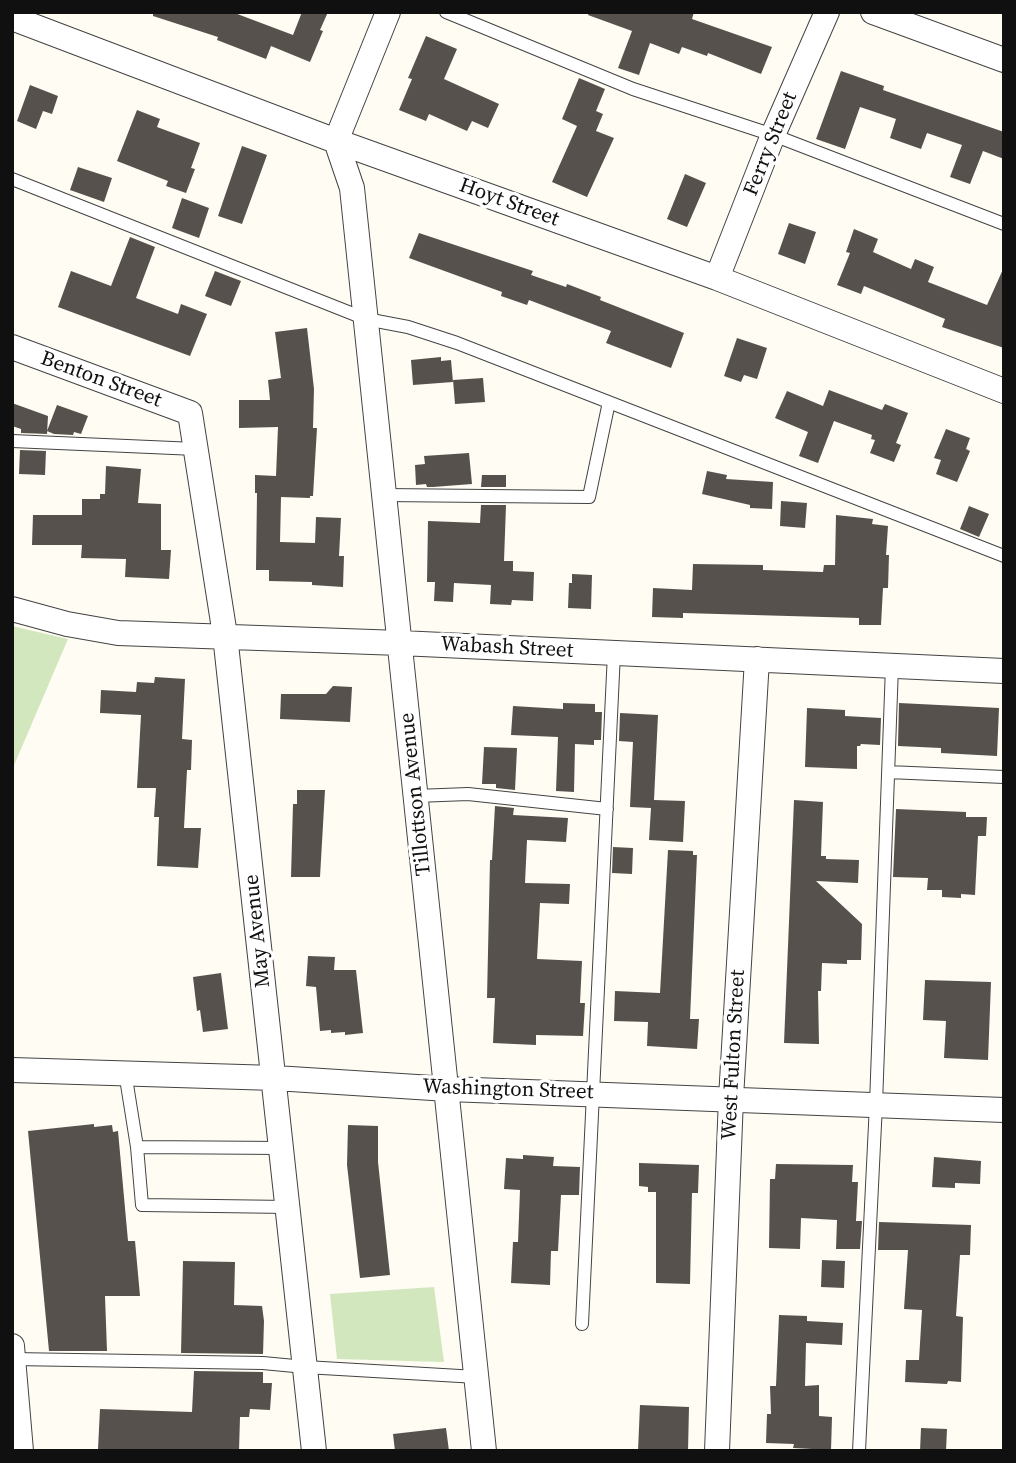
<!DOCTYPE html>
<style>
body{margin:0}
#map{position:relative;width:1016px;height:1463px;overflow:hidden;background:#fefcf3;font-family:"Source Serif 4",serif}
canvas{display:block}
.frame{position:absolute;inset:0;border:14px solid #101010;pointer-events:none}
</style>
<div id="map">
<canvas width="1016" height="1463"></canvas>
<div class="frame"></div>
</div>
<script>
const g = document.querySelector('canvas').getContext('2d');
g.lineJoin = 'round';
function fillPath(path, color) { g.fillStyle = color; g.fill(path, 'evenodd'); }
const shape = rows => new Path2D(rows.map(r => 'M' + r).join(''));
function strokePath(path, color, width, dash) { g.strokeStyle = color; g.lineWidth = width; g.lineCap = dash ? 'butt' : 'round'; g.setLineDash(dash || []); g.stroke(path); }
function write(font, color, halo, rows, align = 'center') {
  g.font = font + ' "Source Serif 4",serif'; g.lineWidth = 7; g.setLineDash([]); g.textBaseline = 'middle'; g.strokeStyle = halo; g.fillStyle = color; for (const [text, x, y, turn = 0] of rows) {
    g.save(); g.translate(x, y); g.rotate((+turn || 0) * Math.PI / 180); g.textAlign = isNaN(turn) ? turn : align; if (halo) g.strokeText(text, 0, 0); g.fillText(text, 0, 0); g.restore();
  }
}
fillPath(shape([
 [12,626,68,639,12,770],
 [434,1287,444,1362,337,1359,330,1294]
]), '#d3e7be');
fillPath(shape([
 [153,12,232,12,293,35,302,12,328,12,320,30,323,31,310,62,271,46,266,59,217,40,218,37,153,16],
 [589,12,694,12,692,19,772,47,761,74,708,53,707,56,682,47,679,54,650,43,639,75,618,68,632,31,588,15],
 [426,36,457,49,444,79,499,104,488,128,472,121,467,131,429,114,426,121,399,110,412,79,408,78],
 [841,71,884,86,883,90,1004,132,1004,159,983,151,970,184,950,177,962,145,927,133,921,149,890,138,896,119,860,107,845,149,816,139],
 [579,78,605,89,596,111,603,114,596,131,614,138,587,197,552,182,577,126,562,119],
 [30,85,58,96,52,114,43,111,36,129,17,121],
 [137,110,160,119,157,127,200,143,191,168,195,169,186,193,166,186,168,181,117,161],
 [242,146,267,155,242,224,218,216],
 [78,167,112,178,104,202,70,190],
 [685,174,706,183,687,227,667,219],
 [182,198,209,208,199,238,172,228],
 [789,223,816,232,805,264,778,254],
 [854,229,878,239,873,252,911,269,915,259,934,267,928,282,987,305,1004,267,1004,348,942,327,945,319,864,286,861,294,837,285,850,253,846,252],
 [419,233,533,271,531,275,566,287,567,284,601,297,600,300,684,333,671,368,606,343,611,331,529,300,527,305,501,296,502,292,409,258],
 [130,237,155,247,136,298,178,314,181,304,207,314,190,356,58,307,71,271,111,286],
 [215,271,241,281,231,306,205,296],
 [307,328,314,389,313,428,317,428,313,496,310,496,310,498,281,497,280,542,315,543,316,517,341,518,339,556,344,556,343,587,312,585,312,582,269,581,269,570,256,570,257,493,255,493,255,475,276,476,278,427,239,428,239,400,270,400,268,380,281,378,275,332],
 [737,338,767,348,757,379,744,375,741,382,724,376],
 [441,357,441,361,451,360,453,382,413,385,411,360],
 [483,378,485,402,455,404,453,380],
 [829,390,882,410,885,404,908,413,896,443,901,445,894,462,870,453,875,440,871,439,872,435,834,421,818,463,799,456,808,432,775,418,787,391,823,406],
 [12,403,48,416,47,434,21,433,21,429,12,426],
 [57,405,88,416,81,434,74,432,73,435,54,434,47,431],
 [946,429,970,438,966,449,970,451,957,482,936,474,941,460,934,458],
 [20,450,46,451,45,475,19,474],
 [469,453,472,484,433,487,427,487,426,484,416,485,415,465,425,464,424,456],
 [106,466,141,469,138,503,161,504,161,550,171,550,169,579,125,577,126,559,81,558,82,545,32,545,33,515,82,515,82,499,100,499,100,494,105,494],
 [707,471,727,475,726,479,773,482,772,509,750,508,750,505,702,494],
 [482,475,506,475,506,487,481,487],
 [781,501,807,503,805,528,780,526],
 [481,505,506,505,504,561,513,561,513,571,534,572,533,601,512,600,511,605,490,604,491,585,454,583,453,602,434,601,435,582,427,582,428,521,480,523],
 [969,506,989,514,979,537,960,529],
 [836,515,873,519,872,524,888,526,886,555,889,555,888,588,883,588,881,625,859,625,859,618,683,613,683,618,652,617,653,588,692,590,693,564,763,565,763,570,823,572,824,565,835,565],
 [572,574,592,575,591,609,568,608,569,583,572,583],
 [155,677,185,679,182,739,192,740,191,770,187,770,184,828,201,828,198,868,157,866,159,817,154,817,156,788,137,788,141,715,100,713,101,690,136,692,137,682,154,683],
 [333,686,352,687,350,722,280,719,281,694,326,694],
 [563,703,595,704,595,712,602,712,601,740,594,740,594,745,575,744,574,792,556,791,558,737,511,735,513,706,563,709],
 [899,703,999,708,997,756,941,753,941,748,898,746],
 [807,708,845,710,845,716,881,718,880,745,861,744,860,746,857,746,857,769,805,767],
 [620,713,658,715,654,800,685,801,683,842,649,840,651,808,630,807,633,742,619,741],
 [484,747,517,748,515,790,496,788,496,784,482,784],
 [297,790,325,790,320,877,291,877,293,804,297,804],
 [794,800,823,802,821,856,826,856,826,859,859,860,858,883,816,881,862,924,861,960,847,960,847,964,822,963,821,991,818,991,819,1044,784,1043],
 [495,806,514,808,513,815,568,818,566,842,527,840,525,883,570,884,569,904,540,903,537,959,582,961,580,1003,585,1003,583,1036,536,1035,536,1045,493,1043,495,998,487,998,490,860,492,860],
 [896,809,966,812,966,817,987,817,986,836,978,836,975,895,961,894,961,898,942,897,942,890,927,890,928,878,893,877],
 [613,847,633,848,632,874,612,873],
 [668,850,693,851,693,855,697,855,690,1019,699,1019,697,1049,647,1046,648,1022,614,1021,615,991,660,993],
 [308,956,335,957,334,970,356,970,363,1033,345,1035,345,1032,331,1033,331,1030,320,1031,316,987,306,986],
 [221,973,228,1029,203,1032,200,1010,197,1011,193,977],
 [925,980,991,982,988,1060,944,1058,946,1021,923,1020],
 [94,1124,94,1127,112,1125,113,1132,118,1131,128,1241,135,1241,140,1296,105,1296,107,1351,49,1351,28,1131],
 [348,1125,378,1126,378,1162,390,1275,360,1278,347,1165],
 [523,1155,554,1157,553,1166,580,1167,579,1195,561,1195,558,1251,551,1251,550,1285,511,1283,513,1242,518,1242,520,1190,504,1189,506,1158,523,1159],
 [934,1157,981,1161,980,1184,955,1183,955,1188,932,1187],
 [639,1163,699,1165,698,1193,692,1193,690,1284,656,1283,656,1192,648,1192,648,1187,639,1186],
 [776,1164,853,1165,852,1182,858,1182,856,1221,862,1221,860,1249,836,1249,837,1220,801,1218,800,1249,769,1248,770,1179,775,1179],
 [879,1222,971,1225,970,1255,960,1255,956,1316,963,1317,961,1382,948,1381,947,1384,905,1382,906,1360,919,1360,922,1310,904,1309,908,1250,878,1250],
 [822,1260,845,1261,844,1288,821,1287],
 [183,1261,235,1262,234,1305,262,1306,264,1321,263,1354,181,1353],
 [779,1315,807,1316,807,1321,843,1323,842,1345,806,1343,805,1386,819,1385,819,1416,832,1417,831,1450,793,1448,794,1444,766,1443,767,1414,771,1414,770,1386,776,1386],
 [194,1371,263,1372,263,1383,272,1383,270,1410,250,1409,249,1417,240,1417,239,1451,98,1449,100,1409,192,1412],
 [640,1405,689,1407,688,1451,638,1451],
 [446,1428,449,1451,395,1451,393,1434],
 [921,1428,947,1429,946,1451,920,1451]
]), '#57514d');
const service = shape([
 [446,12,633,89,773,135,1004,224],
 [12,179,366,319,408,327,457,343,1004,556],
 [12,441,196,449],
 [384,495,589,497,609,402],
 [888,772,1004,777],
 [416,796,468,794,607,809],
 [125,1072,137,1147,142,1205,288,1207],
 [137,1147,282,1148],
 [582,1324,614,653],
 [12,1359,263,1363,305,1367,477,1377],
 [859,1451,876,1104,892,666]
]);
const minor = shape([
 [388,12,336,141,352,188,484,1451],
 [873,12,1004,60],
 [12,18,336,141,717,278,1004,391],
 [717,278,773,135,827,12],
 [12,347,190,413,225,635,314,1451],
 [12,609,67,624,118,633,400,643,1004,671],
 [12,1070,275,1078,448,1089,1004,1110],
 [12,1346,21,1451],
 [717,1451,731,1098,757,659]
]);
strokePath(service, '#434343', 14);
strokePath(minor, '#434343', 26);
strokePath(service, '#fff', 12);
strokePath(minor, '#fff', 24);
write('21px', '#101010', '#fff', [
 ["Ferry Street",771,144,-68],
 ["Hoyt Street",509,203,20],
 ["Benton Street",101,380,20],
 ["Wabash Street",507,648,3],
 ["Tillottson Avenue",416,794,-96],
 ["May Avenue",258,931,-96],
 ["West Fulton Street",734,1055,-87],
 ["Washington Street",508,1090,2]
]);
</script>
